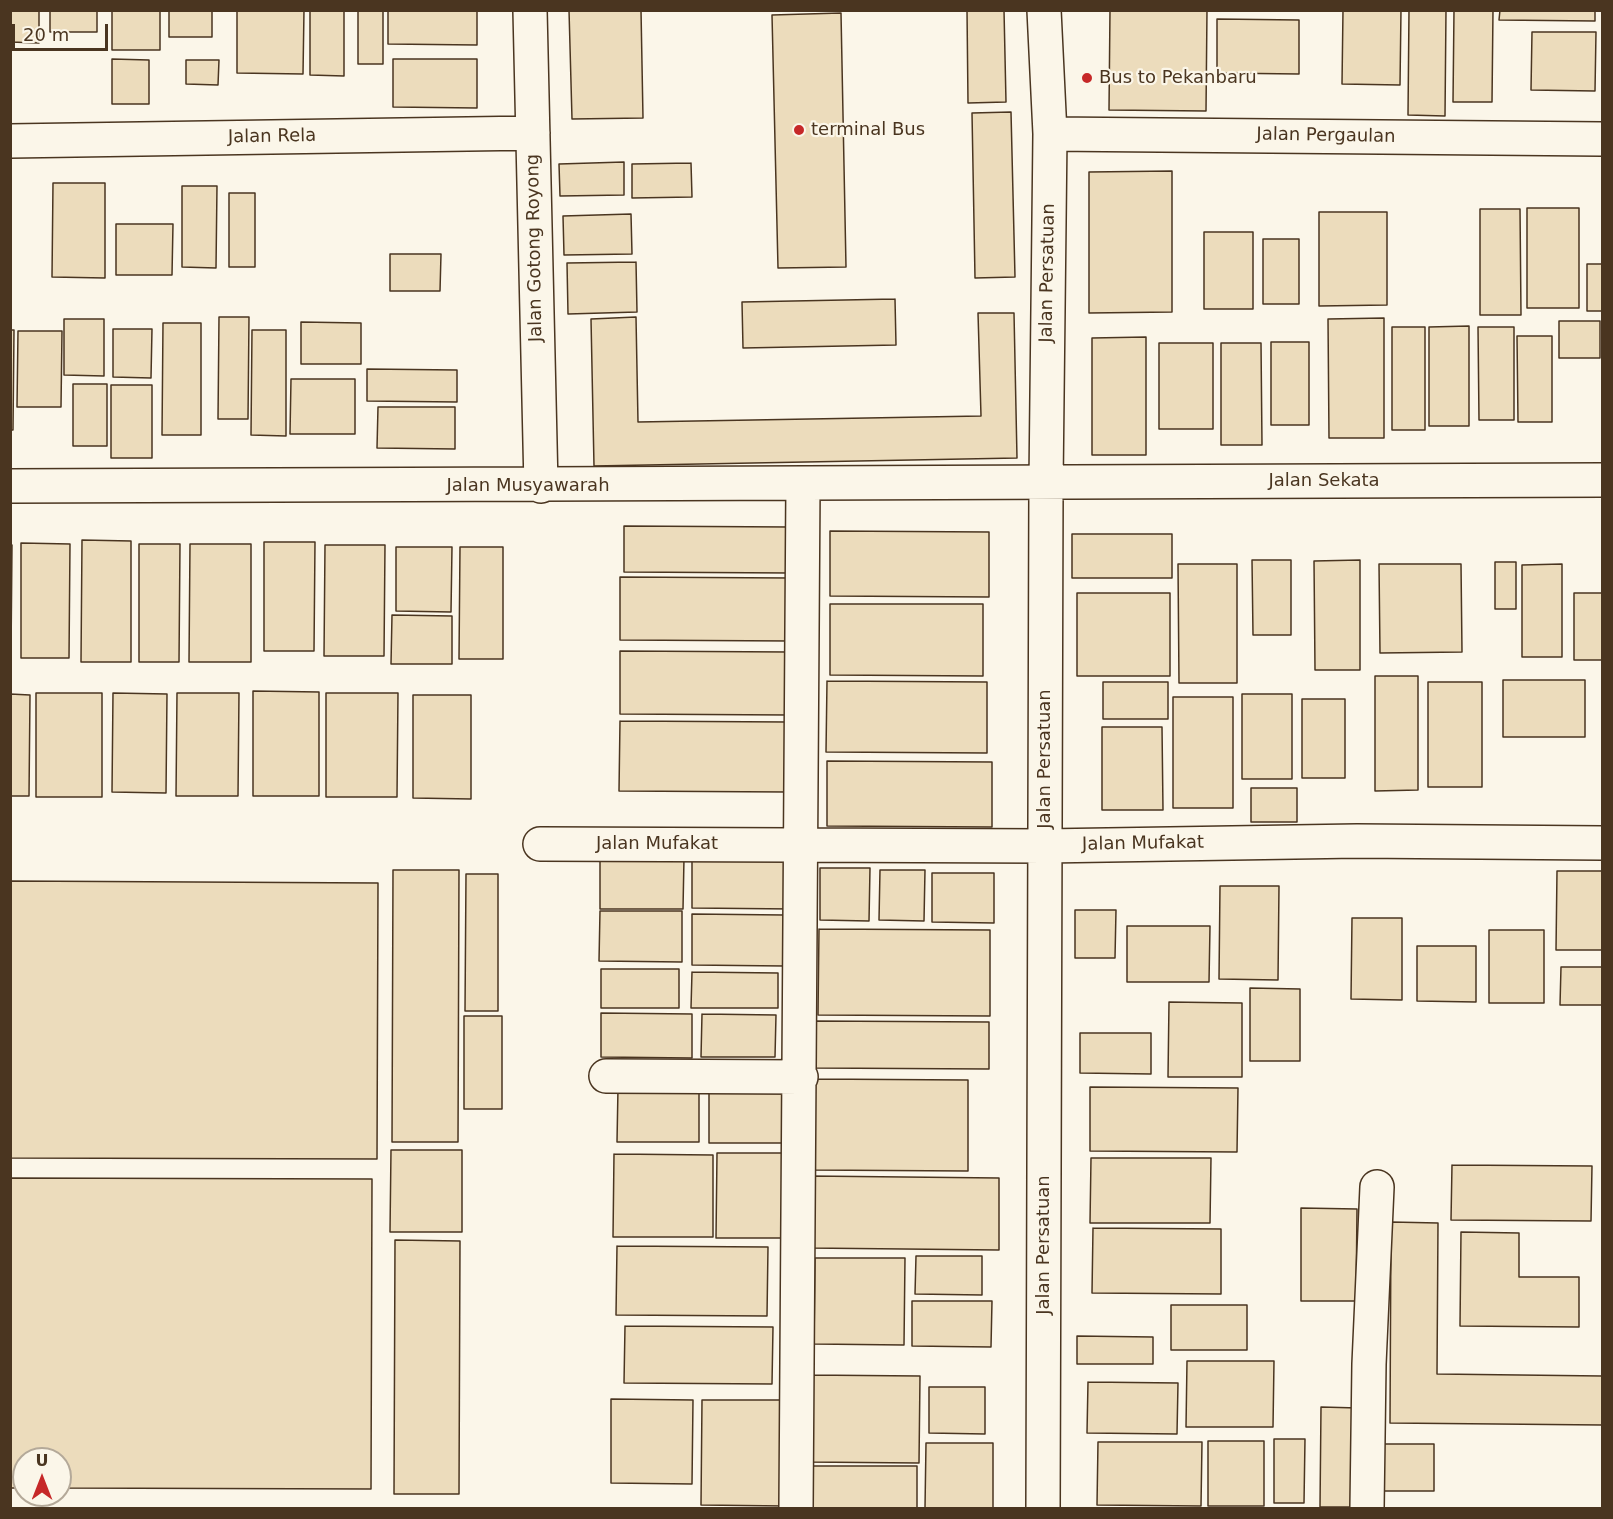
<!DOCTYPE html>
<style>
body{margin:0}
#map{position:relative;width:1613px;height:1519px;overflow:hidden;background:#fbf6e9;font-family:"DejaVu Sans",sans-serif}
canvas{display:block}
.frame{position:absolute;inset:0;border:12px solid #4a3520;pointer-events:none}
.north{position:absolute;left:12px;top:1447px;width:60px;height:60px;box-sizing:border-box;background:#fbf6e9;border:2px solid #b4a999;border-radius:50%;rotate:0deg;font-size:16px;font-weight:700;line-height:24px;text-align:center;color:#4a3520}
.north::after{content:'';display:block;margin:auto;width:21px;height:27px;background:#c62828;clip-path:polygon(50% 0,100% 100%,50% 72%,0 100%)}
.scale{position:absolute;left:12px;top:24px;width:96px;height:27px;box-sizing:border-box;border:3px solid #4a3520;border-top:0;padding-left:8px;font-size:18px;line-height:21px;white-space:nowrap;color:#4a3520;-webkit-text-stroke:4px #fbf6e9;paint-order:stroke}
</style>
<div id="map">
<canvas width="1613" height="1519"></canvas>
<div class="frame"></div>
<div class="north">U</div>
<div class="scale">20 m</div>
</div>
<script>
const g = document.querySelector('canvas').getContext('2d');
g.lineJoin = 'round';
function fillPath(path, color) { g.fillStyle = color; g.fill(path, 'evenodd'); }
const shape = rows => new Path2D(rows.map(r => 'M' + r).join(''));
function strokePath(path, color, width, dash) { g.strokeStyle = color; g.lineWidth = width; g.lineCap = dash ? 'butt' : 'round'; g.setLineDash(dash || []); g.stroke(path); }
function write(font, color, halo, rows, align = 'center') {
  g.font = font + ' "DejaVu Sans",sans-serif'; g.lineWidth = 4.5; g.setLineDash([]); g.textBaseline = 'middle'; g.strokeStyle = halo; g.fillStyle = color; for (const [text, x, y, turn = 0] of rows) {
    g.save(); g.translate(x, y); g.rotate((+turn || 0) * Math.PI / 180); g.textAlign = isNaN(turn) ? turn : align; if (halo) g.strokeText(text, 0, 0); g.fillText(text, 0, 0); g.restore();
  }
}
const building = shape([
 [10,10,39,10,39,43,10,42,10,10],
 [50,10,97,10,97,32,50,32,50,10],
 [112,10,160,10,160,50,112,50,112,10],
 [169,10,212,10,212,37,169,37,169,10],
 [237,10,304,10,303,74,237,73,237,10],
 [310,10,344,10,344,76,310,75,310,10],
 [358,10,383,10,383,64,358,64,358,10],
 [388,10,477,10,477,45,388,44,388,10],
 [569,10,641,10,643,118,572,119,569,10],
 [967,10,1004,10,1006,102,968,103,967,10],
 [1110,10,1207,10,1206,111,1109,110,1110,10],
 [1343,10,1401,10,1400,85,1342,84,1343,10],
 [1409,10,1446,10,1445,116,1408,115,1409,10],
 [1454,10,1493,10,1492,102,1453,102,1454,10],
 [1500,10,1595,10,1595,21,1499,20,1500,10],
 [841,13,846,267,778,268,772,15,841,13],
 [1217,19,1299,20,1299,74,1217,73,1217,19],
 [1532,32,1596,32,1595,91,1531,90,1532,32],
 [112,59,149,60,149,104,112,104,112,59],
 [393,59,477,59,477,108,393,107,393,59],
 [186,60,219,60,218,85,186,84,186,60],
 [1011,112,1015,277,975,278,972,113,1011,112],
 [624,162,624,195,560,196,559,164,624,162],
 [691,163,692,197,632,198,632,164,691,163],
 [1172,171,1172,312,1089,313,1089,172,1172,171],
 [53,183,105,183,105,278,52,277,53,183],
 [182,186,217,186,216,268,182,267,182,186],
 [229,193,255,193,255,267,229,267,229,193],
 [1527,208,1579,208,1579,308,1527,308,1527,208],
 [1480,209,1520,209,1521,315,1480,315,1480,209],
 [1319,212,1387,212,1387,305,1319,306,1319,212],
 [631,214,632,254,564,255,563,216,631,214],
 [116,224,173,224,172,275,116,275,116,224],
 [1204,232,1253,232,1253,309,1204,309,1204,232],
 [1263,239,1299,239,1299,304,1263,304,1263,239],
 [390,254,441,254,440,291,390,291,390,254],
 [636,262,637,312,568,314,567,263,636,262],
 [1587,264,1602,264,1602,311,1587,311,1587,264],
 [895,299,896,345,743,348,742,302,895,299],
 [978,313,1014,313,1017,458,594,466,591,319,636,317,638,422,981,416,978,313],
 [219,317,249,317,248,419,218,419,219,317],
 [1384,318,1384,438,1329,438,1328,319,1384,318],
 [64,319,104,319,104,376,64,375,64,319],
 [1559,321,1600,321,1600,358,1559,358,1559,321],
 [301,322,361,323,361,364,301,364,301,322],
 [163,323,201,323,201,435,162,435,163,323],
 [1469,326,1469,426,1429,426,1429,327,1469,326],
 [1392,327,1425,327,1425,430,1392,430,1392,327],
 [1478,327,1514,327,1514,420,1479,420,1478,327],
 [113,329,152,329,151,378,113,377,113,329],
 [10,330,14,330,13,430,10,430,10,330],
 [252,330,286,330,286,436,251,435,252,330],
 [18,331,62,331,61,407,17,407,18,331],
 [1517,336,1552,336,1552,422,1518,422,1517,336],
 [1146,337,1146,455,1092,455,1092,338,1146,337],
 [1271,342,1309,342,1309,425,1271,425,1271,342],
 [1159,343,1213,343,1213,429,1159,429,1159,343],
 [1221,343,1261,343,1262,445,1221,445,1221,343],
 [367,369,457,370,457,402,367,401,367,369],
 [291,379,355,379,355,434,290,434,291,379],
 [73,384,107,384,107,446,73,446,73,384],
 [111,385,152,385,152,458,111,458,111,385],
 [378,407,455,407,455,449,377,448,378,407],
 [624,526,790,527,790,573,624,572,624,526],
 [830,531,989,532,989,597,830,596,830,531],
 [1072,534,1172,534,1172,578,1072,578,1072,534],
 [82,540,131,541,131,662,81,662,82,540],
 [264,542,315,542,314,651,264,651,264,542],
 [21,543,70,544,69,658,21,658,21,543],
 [139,544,180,544,179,662,139,662,139,544],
 [190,544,251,544,251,662,189,662,190,544],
 [10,545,12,545,11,654,10,654,10,545],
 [325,545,385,545,384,656,324,656,325,545],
 [396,547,452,547,451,612,396,611,396,547],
 [460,547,503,547,503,659,459,659,460,547],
 [1252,560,1291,560,1291,635,1253,635,1252,560],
 [1360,560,1360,670,1315,670,1314,561,1360,560],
 [1495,562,1516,562,1516,609,1495,609,1495,562],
 [1178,564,1237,564,1237,683,1179,683,1178,564],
 [1379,564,1461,564,1462,652,1380,653,1379,564],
 [1562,564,1562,657,1522,657,1522,565,1562,564],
 [620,577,791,578,791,641,620,640,620,577],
 [1077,593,1170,593,1170,676,1077,676,1077,593],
 [1574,593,1602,593,1602,660,1574,660,1574,593],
 [830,604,983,604,983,676,830,675,830,604],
 [392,615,452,616,452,664,391,664,392,615],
 [620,651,789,652,789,715,620,714,620,651],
 [1375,676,1418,676,1418,790,1375,791,1375,676],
 [1503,680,1585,680,1585,737,1503,737,1503,680],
 [827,681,987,682,987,753,826,752,827,681],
 [1103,682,1168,682,1168,719,1103,719,1103,682],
 [1428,682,1482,682,1482,787,1428,787,1428,682],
 [253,691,319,692,319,796,253,796,253,691],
 [36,693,102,693,102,797,36,797,36,693],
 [113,693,167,694,166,793,112,792,113,693],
 [177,693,239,693,238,796,176,796,177,693],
 [326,693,398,693,397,797,326,797,326,693],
 [10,694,30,695,29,796,10,796,10,694],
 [1242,694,1292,694,1292,779,1242,779,1242,694],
 [413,695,471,695,471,799,413,798,413,695],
 [1173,697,1233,697,1233,808,1173,808,1173,697],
 [1302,699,1345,699,1345,778,1302,778,1302,699],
 [620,721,788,722,787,792,619,791,620,721],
 [1102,727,1162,727,1163,810,1102,810,1102,727],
 [827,761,992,762,992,827,827,826,827,761],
 [1251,788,1297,788,1297,822,1251,822,1251,788],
 [692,857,793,858,793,909,692,908,692,857],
 [600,858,684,858,683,909,600,909,600,858],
 [820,868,870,868,869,921,820,920,820,868],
 [393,870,459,870,458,1142,392,1142,393,870],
 [880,870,925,870,924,921,879,920,880,870],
 [1557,871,1602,871,1602,950,1556,950,1557,871],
 [932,873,994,873,994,923,932,922,932,873],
 [466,874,498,874,498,1011,465,1011,466,874],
 [10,881,378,883,377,1159,10,1158,10,881],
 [1220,886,1279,886,1278,980,1219,979,1220,886],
 [1075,910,1116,910,1115,958,1075,958,1075,910],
 [600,911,682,911,682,962,599,961,600,911],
 [692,914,784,915,784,966,692,965,692,914],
 [1352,918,1402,918,1402,1000,1351,999,1352,918],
 [1127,926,1210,926,1209,982,1127,982,1127,926],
 [819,929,990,930,990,1016,818,1015,819,929],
 [1489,930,1544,930,1544,1003,1489,1003,1489,930],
 [1417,946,1476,946,1476,1002,1417,1001,1417,946],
 [1561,967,1602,967,1602,1005,1560,1005,1561,967],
 [601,969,679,969,679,1008,601,1008,601,969],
 [692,972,778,973,778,1008,691,1008,692,972],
 [1250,988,1300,989,1300,1061,1250,1061,1250,988],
 [1169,1002,1242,1003,1242,1077,1168,1077,1169,1002],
 [601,1013,692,1014,692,1058,601,1057,601,1013],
 [702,1014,776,1015,775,1057,701,1057,702,1014],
 [464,1016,502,1016,502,1109,464,1109,464,1016],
 [813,1021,989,1022,989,1069,813,1068,813,1021],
 [1080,1033,1151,1033,1151,1074,1080,1073,1080,1033],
 [811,1079,968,1080,968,1171,810,1170,811,1079],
 [1090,1087,1238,1088,1237,1152,1090,1151,1090,1087],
 [618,1088,699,1088,699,1142,617,1142,618,1088],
 [709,1090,789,1090,789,1143,709,1143,709,1090],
 [391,1150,462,1150,462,1232,390,1232,391,1150],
 [717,1153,789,1153,788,1238,716,1238,717,1153],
 [614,1154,713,1155,713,1237,613,1237,614,1154],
 [1091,1158,1211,1158,1210,1223,1090,1223,1091,1158],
 [1452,1165,1592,1166,1591,1221,1451,1220,1452,1165],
 [809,1176,999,1178,999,1250,808,1248,809,1176],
 [10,1178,372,1179,371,1489,60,1488,60,1459,24,1459,24,1488,10,1488,10,1178],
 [1301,1208,1357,1209,1356,1301,1301,1301,1301,1208],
 [1391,1222,1438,1223,1437,1374,1602,1376,1602,1425,1390,1423,1391,1222],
 [1093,1228,1221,1229,1221,1294,1092,1293,1093,1228],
 [1461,1232,1519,1233,1519,1277,1579,1277,1579,1327,1460,1326,1461,1232],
 [395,1240,460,1241,459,1494,394,1494,395,1240],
 [617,1246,768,1247,767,1316,616,1315,617,1246],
 [916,1256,982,1256,982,1295,915,1294,916,1256],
 [815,1258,905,1258,904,1345,814,1344,815,1258],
 [912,1301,992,1301,991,1347,912,1346,912,1301],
 [1171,1305,1247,1305,1247,1350,1171,1350,1171,1305],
 [625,1326,773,1327,772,1384,624,1383,625,1326],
 [1077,1336,1153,1337,1153,1364,1077,1364,1077,1336],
 [1187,1361,1274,1361,1273,1427,1186,1427,1187,1361],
 [807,1375,920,1376,919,1463,806,1462,807,1375],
 [1088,1382,1178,1383,1177,1434,1087,1433,1088,1382],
 [929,1387,985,1387,985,1434,929,1433,929,1387],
 [611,1399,693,1400,692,1484,611,1483,611,1399],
 [702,1400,786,1400,785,1506,701,1505,702,1400],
 [1321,1407,1358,1408,1358,1507,1320,1507,1321,1407],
 [1274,1439,1305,1439,1304,1503,1274,1503,1274,1439],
 [1208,1441,1264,1441,1264,1506,1208,1506,1208,1441],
 [1098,1442,1202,1442,1201,1506,1097,1505,1098,1442],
 [926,1443,993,1443,993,1508,925,1508,926,1443],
 [1380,1444,1434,1444,1434,1491,1380,1491,1380,1444],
 [811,1466,917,1466,917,1508,810,1508,811,1466]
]);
fillPath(building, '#ecdcbc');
strokePath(building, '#4a3520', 1.5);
const minor = shape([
 [530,10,541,486],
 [1050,134,1602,139],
 [10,141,533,133],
 [10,486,1602,480],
 [540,844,1045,846,1357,841,1602,843],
 [606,1076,801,1077],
 [796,1508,803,484],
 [1043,1508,1046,483,1050,134,1044,10],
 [1367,1508,1369,1364,1377,1187]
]);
strokePath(minor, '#4a3520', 36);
strokePath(minor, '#fbf6e9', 33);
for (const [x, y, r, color] of [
 [1087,78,6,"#c62828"],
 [799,130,6,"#c62828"]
]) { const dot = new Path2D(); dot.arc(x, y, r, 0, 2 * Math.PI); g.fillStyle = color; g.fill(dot); strokePath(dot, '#fbf6e9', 2); }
write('18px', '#4a3520', '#fbf6e9', [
 ["Bus to Pekanbaru",1099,78],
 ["terminal Bus",811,130]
], 'left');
write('18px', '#4a3520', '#fbf6e9', [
 ["Jalan Pergaulan",1326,136,1],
 ["Jalan Rela",272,137,-1],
 ["Jalan Gotong Royong",535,248,-91],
 ["Jalan Persatuan",1048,273,-89],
 ["Jalan Sekata",1324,481],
 ["Jalan Musyawarah",528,486],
 ["Jalan Persatuan",1045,759,-90],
 ["Jalan Mufakat",657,844],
 ["Jalan Mufakat",1143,844,-1],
 ["Jalan Persatuan",1044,1245,-90]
]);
</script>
